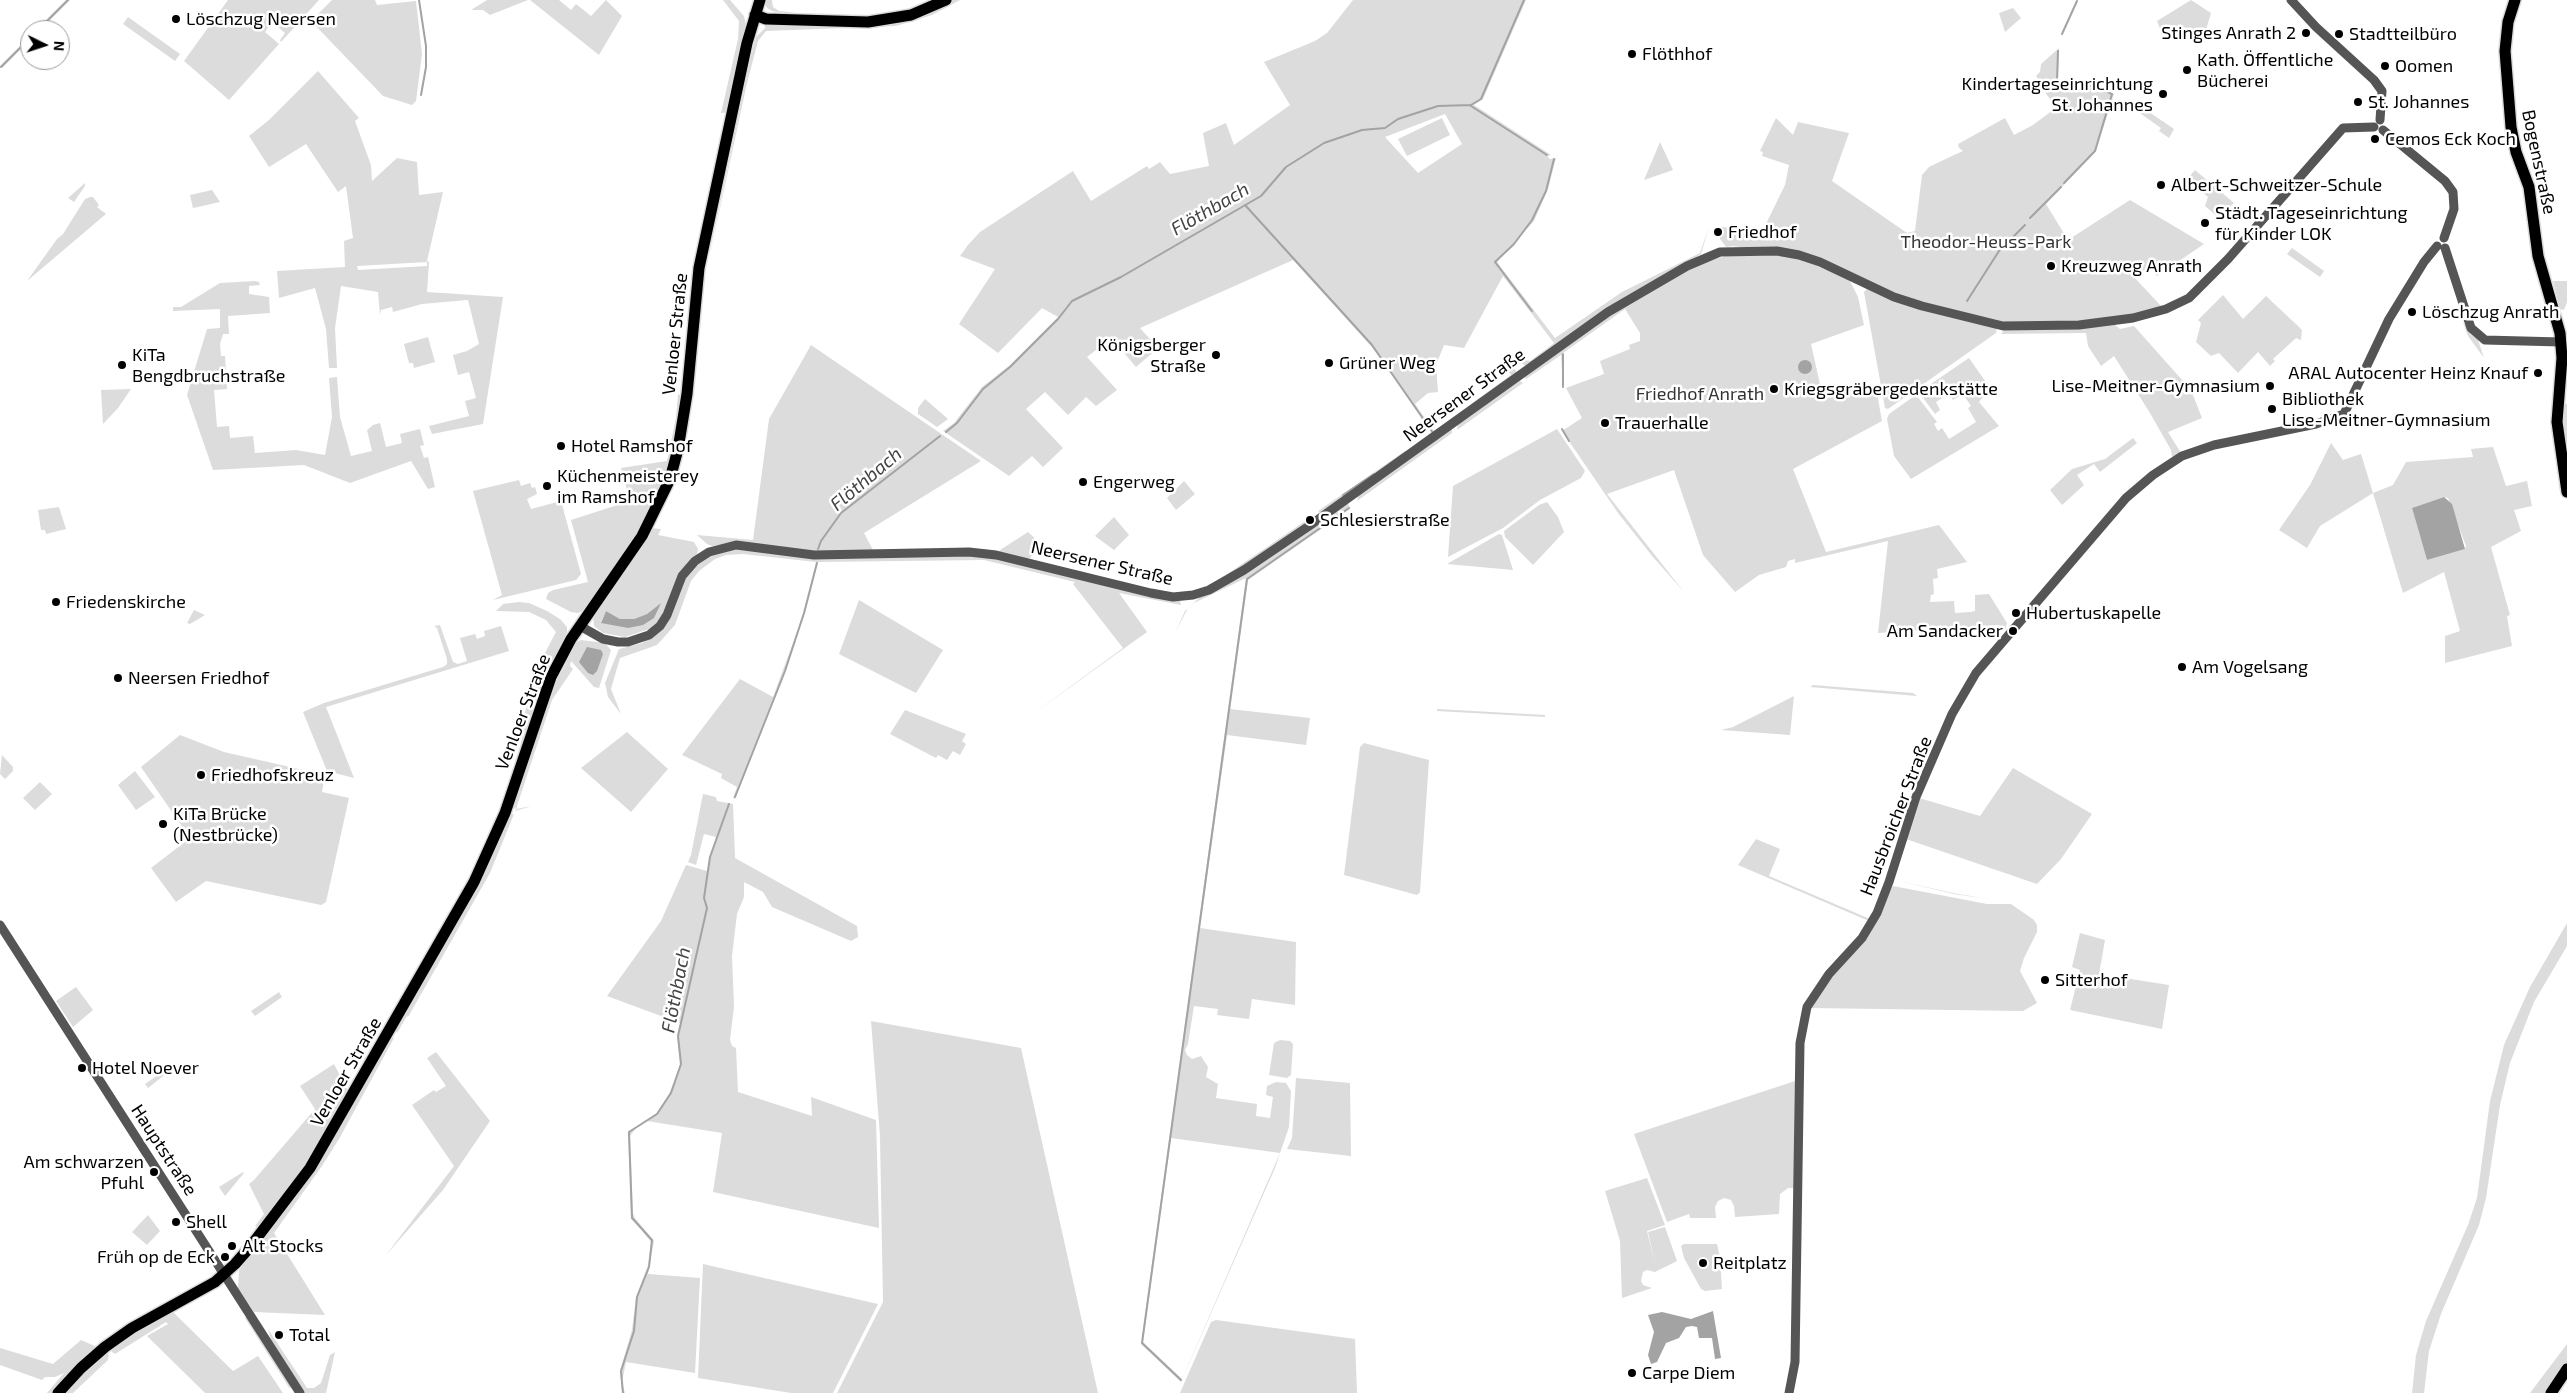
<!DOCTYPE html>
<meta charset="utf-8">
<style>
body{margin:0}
#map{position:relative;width:2567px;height:1393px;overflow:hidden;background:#fff;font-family:"Exo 2",sans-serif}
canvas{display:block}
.north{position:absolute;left:20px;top:20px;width:50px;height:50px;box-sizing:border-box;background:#fff;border:1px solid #999;border-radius:50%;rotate:94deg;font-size:14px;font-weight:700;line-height:20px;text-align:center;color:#000}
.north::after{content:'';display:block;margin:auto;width:18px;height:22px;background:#000;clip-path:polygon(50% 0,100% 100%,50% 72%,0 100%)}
</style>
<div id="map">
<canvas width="2567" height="1393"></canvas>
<div class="north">N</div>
</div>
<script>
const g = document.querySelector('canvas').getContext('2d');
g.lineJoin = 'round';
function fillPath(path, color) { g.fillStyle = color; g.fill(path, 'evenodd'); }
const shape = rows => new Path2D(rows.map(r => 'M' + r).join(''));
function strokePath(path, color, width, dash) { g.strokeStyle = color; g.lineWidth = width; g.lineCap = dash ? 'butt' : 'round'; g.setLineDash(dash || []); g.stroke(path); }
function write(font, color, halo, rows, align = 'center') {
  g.font = font + ' "Exo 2",sans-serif'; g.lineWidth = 5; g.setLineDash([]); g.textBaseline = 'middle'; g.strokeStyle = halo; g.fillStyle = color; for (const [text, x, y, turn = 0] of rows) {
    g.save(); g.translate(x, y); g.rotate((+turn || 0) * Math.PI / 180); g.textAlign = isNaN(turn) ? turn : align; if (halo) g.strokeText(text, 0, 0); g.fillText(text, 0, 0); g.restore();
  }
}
fillPath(shape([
 [66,0,70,0,40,30,36,30],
 [228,0,319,0,281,42,280,40,285,33,272,22,265,32,279,44,229,100,184,61],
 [332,0,375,0,377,5,416,1,422,54,416,101,412,105,383,96,311,21],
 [487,0,528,0,490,15,483,10,471,10],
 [530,0,559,0,571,10,576,4,591,16,606,0,622,16,599,55],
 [723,0,730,0,744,16,746,25,727,111,724,113,721,113,738,39,739,21],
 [764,0,772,0,773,7,779,11,819,16,866,18,927,6,878,19,818,18,772,11,767,8],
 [952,0,960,0,932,15,896,26,766,31,758,41,747,83,707,269,750,61,756,37,765,28,765,25,807,24,929,12],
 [1353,0,1526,0,1483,99,1474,105,1551,155,1547,156,1550,159,1556,158,1548,189,1534,221,1497,262,1555,338,1622,292,1700,253,1709,227,1701,254,1527,367,1514,358,1530,361,1554,343,1503,276,1464,348,1444,345,1436,365,1438,392,1428,393,1415,404,1434,431,1511,375,1504,366,1515,369,1517,375,1412,450,1409,449,1433,431,1371,346,1293,260,1140,328,1158,348,1136,367,1113,340,1101,346,1087,357,1117,390,1096,406,1086,397,1068,415,1045,392,1026,409,1063,448,1043,467,1032,456,1009,476,943,431,954,423,982,387,1010,365,1058,317,1042,308,998,353,959,324,995,269,960,256,968,245,980,232,1073,171,1091,201,1147,166,1149,169,1160,162,1170,174,1209,166,1203,133,1226,123,1234,145,1290,105,1264,62,1315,41,1327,33],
 [1445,114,1462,144,1418,173,1385,137],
 [2191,0,2211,13,2202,43,2161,31,2157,21],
 [2013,8,2021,18,2005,32,1999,13],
 [128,17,180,54,175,61,123,24],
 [30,36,30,40,2,68,0,66],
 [2059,48,2058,80,2093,85,2114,94,2096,151,2046,204,2068,240,2130,200,2204,244,2157,276,2149,267,2134,277,2161,306,2127,317,2077,323,2008,323,1900,297,1823,259,1733,246,1726,247,1720,239,1720,227,1763,230,1785,185,1789,165,1762,156,1763,152,1760,151,1776,118,1793,135,1798,122,1849,133,1832,181,1907,233,1915,231,1922,175,1929,167,1954,155,1949,102,1954,155,1963,151,1959,148,1958,144,2005,118,2014,135,2033,125,2053,110,2050,99,2044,91,2046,90,2036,76,2040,72,2041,64],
 [318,71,359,118,355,121,371,165,372,181,397,158,417,162,419,195,443,192,427,261,429,262,427,292,503,297,483,424,432,434,429,426,469,416,465,401,476,398,469,372,458,375,453,355,467,351,479,344,468,300,422,304,393,312,392,307,381,310,380,315,378,292,341,286,335,328,337,368,329,368,326,329,315,288,279,298,277,271,345,267,344,241,353,238,346,186,338,192,306,144,269,167,249,136,269,120],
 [427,262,427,266,358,270,357,266],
 [2130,99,2174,129,2169,138,2159,131,2161,128,2127,104],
 [1442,118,1450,135,1407,156,1398,139],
 [1660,142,1673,170,1644,180],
 [2195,170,2234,203,2219,218,2205,206,2208,197,2187,179],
 [85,183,85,186,74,202,68,198],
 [212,190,220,202,193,208,190,195],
 [90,197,93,197,99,205,97,207,106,214,27,281,57,239,63,234,85,199],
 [2292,248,2324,271,2320,277,2287,254],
 [1731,254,1793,256,1849,279,1858,297,1864,325,1811,344,1821,389,1876,388,1882,421,1793,469,1826,552,1939,525,1967,562,1937,569,1938,578,1933,579,1934,594,1931,595,1930,602,1954,601,1955,613,1970,612,1975,611,1975,595,1989,594,2007,623,2005,631,1999,625,1878,633,1888,541,1795,563,1795,559,1788,561,1786,567,1759,575,1735,592,1703,555,1674,470,1607,494,1684,592,1653,557,1618,513,1562,431,1582,418,1566,388,1604,374,1600,361,1630,349,1629,345,1640,341,1640,333,1625,309,1563,353,1563,388,1561,355,1526,379,1525,377,1616,310,1694,266],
 [255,281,259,282,260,285,249,286,249,294,269,297,270,313,228,316,229,334,223,334,220,344,221,356,225,356,227,389,214,390,217,427,229,426,230,438,253,436,255,453,296,450,325,455,332,417,329,378,337,377,340,417,351,456,372,451,367,430,373,425,380,423,386,447,402,443,400,434,420,429,424,445,420,446,424,458,428,457,435,487,428,489,411,461,350,483,304,465,213,470,187,395,207,329,220,328,220,309,173,311,173,307,181,307,220,283],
 [2553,281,2567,281,2567,302,2564,310,2560,309],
 [1868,288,1997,327,1996,333,1888,409,1885,408,1864,292],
 [2223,295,2243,319,2266,296,2299,327,2302,330,2301,340,2296,338,2273,359,2275,361,2270,366,2258,352,2238,373,2219,353,2211,356,2196,342,2201,323,2198,320],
 [2462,320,2470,334,2478,340,2484,358,2468,336],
 [2114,324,2120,329,2134,326,2191,390,2202,418,2168,432,2181,453,2172,457,2171,450,2150,413,2114,356,2101,366,2088,346,2086,333,2001,334,2005,329],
 [428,337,435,362,414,368,413,363,409,363,404,344],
 [811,345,981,461,864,533,873,550,984,549,997,552,1028,532,1042,545,1029,559,996,553,816,552,743,542,712,546,707,544,697,535,753,540,769,419],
 [1969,358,1990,388,1979,402,1999,426,1911,479,1894,456,1887,419,1889,414,1913,397,1917,396,1937,422,1934,424,1938,431,1942,428,1949,439,1976,422,1968,408,1971,406,1963,394,1953,400,1949,394,1936,402,1940,410,1935,414,1921,395,1922,390],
 [1520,381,1523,383,1457,430,1458,423],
 [131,389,118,408,103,424,101,390],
 [678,394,682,396,679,423,665,481,641,527,584,610,578,613,571,612,546,599,548,593,553,590,588,582,571,520,630,501,621,468,667,461,676,418],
 [925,399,948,419,937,427,918,414,918,408],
 [2564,404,2567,404,2567,450,2563,429],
 [1449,429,1452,429,1452,433,1357,501,1359,492],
 [1557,429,1585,471,1581,478,1540,500,1503,528,1448,557,1453,486],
 [2133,438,2137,443,2100,472,2094,464,2077,475,2084,485,2062,505,2050,490,2072,469,2105,459],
 [2331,443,2343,460,2361,454,2373,493,2393,485,2406,462,2473,457,2471,449,2493,447,2506,486,2527,481,2532,506,2514,510,2521,531,2491,547,2510,615,2507,616,2512,646,2445,663,2445,636,2460,631,2444,572,2403,593,2373,493,2320,526,2307,548,2279,530,2310,485],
 [2444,497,2448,498,2466,546,2465,549,2427,560,2412,508],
 [1405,451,1406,454,1321,513,1318,511],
 [519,480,521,486,530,483,532,488,535,487,537,494,527,499,531,509,561,501,581,574,576,580,493,600,502,595,473,491],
 [1184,481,1195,494,1176,510,1167,498],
 [1547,502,1558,517,1564,532,1533,565,1505,537,1504,531,1539,505],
 [1348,503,1350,509,1248,580,1230,709,1310,718,1306,745,1227,735,1200,928,1296,942,1295,1005,1252,999,1249,1019,1217,1015,1218,1009,1194,1006,1188,1044,1185,1050,1187,1055,1192,1059,1201,1056,1208,1067,1206,1077,1218,1084,1216,1098,1257,1104,1256,1116,1270,1118,1273,1097,1266,1095,1267,1086,1276,1082,1286,1083,1291,1091,1289,1127,1275,1168,1176,1393,1181,1382,1141,1344,1246,578,1194,603,1188,608,1175,633,1185,611,1201,596],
 [1171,1138,1280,1153,1182,1379,1143,1342],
 [59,507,66,529,46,534,45,530,41,530,38,510],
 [1314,515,1315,518,1244,566,1217,581],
 [1114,517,1129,535,1114,550,1095,536],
 [650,528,661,529,658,535,694,542,698,549,697,555,676,580,662,618,652,628,625,637,603,633,594,626,593,615],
 [661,603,643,625,601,622,606,611,620,619,634,619,647,614],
 [1499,534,1502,535,1513,570,1447,564],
 [728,549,804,556,984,555,1153,597,1180,601,1181,605,1119,593,1147,632,1030,716,1123,648,1073,584,1075,582,984,560,818,562,805,613,785,671,735,799,733,798,737,787,721,778,722,774,682,755,740,679,773,697,804,613,816,562,743,554,726,555,715,559,699,571,691,581,675,625,657,645,620,658,611,689,621,714,608,697,605,683,619,649,642,643,653,637,682,583,695,566,711,554],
 [859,600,943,650,916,693,839,654],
 [519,602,529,603,547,611,560,619,567,627,567,632,542,681,522,753,503,810,499,811,520,747,524,728,525,712,535,683,536,670,556,632,546,620,529,612,496,611,503,604],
 [194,610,205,615,190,624,187,623],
 [440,625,453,662,458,664,467,661,460,638,475,634,477,639,485,636,484,631,501,626,509,651,326,707,354,778,327,771,303,712,324,703,443,667,447,664,447,659,437,628,434,626],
 [581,640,605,643,611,650,599,688,594,687,571,661,570,666,573,669,552,700,516,809,532,806,515,811,516,809,511,807,548,696,566,664,569,653,575,643],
 [1813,685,1913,693,1917,696,1810,687],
 [1794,696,1790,735,1721,730,1733,727],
 [1437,709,1545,715,1545,717,1437,711],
 [905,710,966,734,962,741,966,744,960,755,953,751,947,760,938,755,936,758,890,734],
 [627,732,668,769,631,812,581,768],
 [180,735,224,752,325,775,322,792,349,798,326,902,321,905,206,881,176,902,151,868,190,838,141,767],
 [1364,743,1429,760,1420,892,1417,895,1344,875,1360,747],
 [2,755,13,767,13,771,5,779,0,774],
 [2013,768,2092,814,2061,859,2037,884,1906,839,1919,798,1980,816],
 [135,771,155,797,136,810,118,785],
 [40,782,52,794,35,810,23,798],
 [703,794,716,797,717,801,733,804,735,858,857,926,858,937,851,941,772,907,763,892,744,882,744,897,737,914,732,956,734,1007,730,1040,732,1046,736,1048,738,1092,812,1116,811,1097,876,1120,879,1228,713,1192,722,1133,647,1121,636,1128,630,1136,633,1213,635,1218,654,1241,648,1274,700,1278,695,1373,626,1362,622,1382,625,1393,622,1393,620,1371,632,1330,636,1297,648,1265,651,1242,631,1217,628,1132,657,1113,670,1092,680,1065,677,1036,680,1023,607,996,661,921,686,865,707,871,716,837,704,834,696,865,688,862,691,855],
 [498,814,500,819,488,847,320,1147,261,1226,257,1227,255,1226,264,1214,249,1184,254,1180,315,1109,300,1086,334,1064,348,1091,481,858],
 [514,814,490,873,408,1017,407,1016,397,1033,395,1029,508,815],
 [1756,839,1780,849,1769,876,1870,919,1869,921,1738,865],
 [1895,880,1953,893,1988,899,1954,894],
 [1893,886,1987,904,2011,904,2034,920,2037,925,2037,932,2024,958,2020,971,2037,1003,2023,1011,1811,1008,1823,986,1855,950],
 [2567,923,2567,946,2534,1002,2510,1063,2500,1105,2486,1198,2479,1225,2441,1314,2429,1351,2424,1393,2412,1393,2416,1355,2426,1321,2468,1225,2477,1198,2490,1101,2504,1045,2530,987],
 [2080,933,2105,940,2099,974,2169,985,2162,1029,2070,1010,2080,970,2072,967],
 [76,987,93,1010,73,1027,56,1001],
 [279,992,282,997,255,1016,251,1011],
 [871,1021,1021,1048,1098,1393,837,1393,883,1302,880,1136],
 [390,1038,394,1038,339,1139,322,1166,274,1233,325,1315,254,1312,238,1288,239,1271],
 [1280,1040,1290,1041,1293,1044,1291,1075,1287,1078,1269,1075,1274,1043],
 [436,1052,490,1121,443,1190,386,1255,454,1166,412,1105,434,1090,436,1092,446,1086,427,1058],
 [165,1070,167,1073,148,1088,145,1084],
 [1296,1078,1350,1083,1351,1156,1287,1149,1292,1138],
 [1795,1081,1794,1188,1788,1188,1780,1194,1779,1214,1735,1217,1734,1206,1731,1200,1724,1198,1718,1201,1715,1207,1716,1218,1690,1218,1689,1214,1667,1222,1634,1134],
 [243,1172,244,1173,225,1196,219,1187],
 [1647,1178,1665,1225,1647,1231,1655,1264,1648,1232,1665,1227,1677,1261,1655,1272,1647,1270,1643,1272,1641,1281,1643,1285,1652,1288,1622,1298,1620,1241,1605,1191],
 [148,1215,160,1231,147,1245,132,1232],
 [1684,1244,1717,1244,1720,1257,1722,1289,1705,1291,1701,1289,1684,1258,1681,1246],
 [703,1264,878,1304,833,1393,791,1393,698,1378],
 [172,1311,233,1371,258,1356,283,1393,205,1393,147,1336,168,1324,166,1322,115,1354,112,1352,110,1348,125,1337],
 [248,1316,291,1385,290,1389,245,1318],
 [1216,1320,1355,1339,1357,1393,1180,1393,1211,1322],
 [268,1329,307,1388,314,1388,321,1383,330,1355,335,1352,326,1393,304,1393,272,1342],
 [81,1340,97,1347,52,1393,47,1393,64,1373,55,1377,45,1377,42,1380,0,1365,0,1348,53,1364],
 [2567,1344,2567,1364,2547,1393,2530,1393],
 [105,1352,109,1355,108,1360,73,1393,62,1393]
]), '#dcdcdc');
fillPath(shape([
 '1798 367a7 7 0 1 1 14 0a7 7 0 1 1-14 0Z',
 [2444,497,2452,504,2465,549,2427,560,2412,508],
 [661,603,654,618,643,625,628,628,601,623,606,611,620,619,634,619,647,614],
 [587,647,601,650,603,654,597,671,593,675,588,673,579,662],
 [1713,1311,1721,1358,1715,1359,1712,1338,1699,1338,1697,1327,1692,1326,1686,1327,1679,1338,1666,1343,1657,1362,1651,1364,1648,1355,1654,1332,1648,1315,1662,1312,1691,1319]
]), '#a3a3a3');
strokePath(shape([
 [419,0,426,46,426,67,421,95],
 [38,30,68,0],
 [2062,34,2077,1],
 [2058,51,2057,81,2093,86,2112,94,2095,151,2064,183],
 [1,67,30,38],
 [1471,106,1547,155],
 [1245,205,1372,345,1433,433],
 [2030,218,2061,187],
 [1967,301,1999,251,2025,225],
 [1532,311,1495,262,1514,244,1532,220,1546,191,1554,159],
 [1563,354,1563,387],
 [1562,429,1569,441],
 [946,432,957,423,983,389,1010,367,1058,319,1072,301,1121,277,1261,196,1286,167,1324,143,1362,130,1385,128,1398,119,1438,106,1471,105,1481,99,1524,0],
 [1343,495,1374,474],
 [818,549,821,541,841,513,940,436],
 [735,797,785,671,804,613,817,563],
 [1181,1380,1142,1343,1247,579,1349,508],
 [623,1393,621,1371,634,1331,637,1297,649,1267,652,1240,632,1218,629,1132,657,1114,671,1093,681,1064,678,1036,707,908,704,898,710,857,729,804]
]), '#a3a3a3', 2);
const major = shape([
 [2515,0,2508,22,2505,51,2511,127,2516,152,2529,187,2538,256,2560,333,2562,358,2557,422,2567,492],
 [755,15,766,19,868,22,911,15,946,0],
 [58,1393,81,1368,105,1347,132,1328,215,1282,235,1264,250,1247,310,1168,474,882,505,813,551,677,571,639,642,536,670,479,678,449,687,394,699,268,747,43,760,0],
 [2551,1393,2567,1369]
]);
strokePath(major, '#dbdbdb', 14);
strokePath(shape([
 [2291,0,2316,27,2374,80,2382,91,2380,120],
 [2383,130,2445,181,2453,192,2454,209,2444,238],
 [2445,248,2471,328,2485,340,2561,342],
 [580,626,603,639,618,642,628,642,649,635,660,626,667,615,682,576,695,561,709,552,736,545,814,555,969,552,996,555,1151,593,1173,597,1193,595,1209,590,1244,570,1309,526,1608,312,1687,266,1720,252,1777,251,1799,255,1820,262,1894,297,1922,306,2003,326,2079,325,2133,318,2166,309,2189,298,2228,259,2343,128,2374,127],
 [0,925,300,1393],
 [1789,1393,1795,1362,1800,1043,1807,1007,1829,974,1862,938,1877,913,1889,882,1916,797,1952,714,1976,673,2126,498,2153,475,2182,456,2214,445,2316,424,2344,414,2389,319,2424,262,2437,246]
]), '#555', 9);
strokePath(major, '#000', 11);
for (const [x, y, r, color] of [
 [176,19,5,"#000"],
 [2306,33,5,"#000"],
 [2339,34,5,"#000"],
 [1632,54,5,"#000"],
 [2385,66,5,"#000"],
 [2187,70,5,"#000"],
 [2163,94,5,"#000"],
 [2358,102,5,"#000"],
 [2375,139,5,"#000"],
 [2161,185,5,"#000"],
 [2205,223,5,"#000"],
 [1718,232,5,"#000"],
 [2051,266,5,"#000"],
 [2412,312,5,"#000"],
 [1216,355,5,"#000"],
 [1329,363,5,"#000"],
 [122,365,5,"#000"],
 [2538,373,5,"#000"],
 [2270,386,5,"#000"],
 [1774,389,5,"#000"],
 [2272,409,5,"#000"],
 [1605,423,5,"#000"],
 [561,446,5,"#000"],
 [1083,482,5,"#000"],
 [547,486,5,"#000"],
 [1310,520,5,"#000"],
 [56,602,5,"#000"],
 [2016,613,5,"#000"],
 [2013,631,5,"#000"],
 [2182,667,5,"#000"],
 [118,678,5,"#000"],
 [201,775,5,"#000"],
 [163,824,5,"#000"],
 [2045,980,5,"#000"],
 [82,1068,5,"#000"],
 [154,1172,5,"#000"],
 [176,1222,5,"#000"],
 [232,1246,5,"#000"],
 [225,1257,5,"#000"],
 [1703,1263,5,"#000"],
 [279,1335,5,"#000"],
 [1632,1373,5,"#000"]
]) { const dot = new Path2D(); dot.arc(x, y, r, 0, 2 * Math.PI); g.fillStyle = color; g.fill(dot); strokePath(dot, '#fff', 2); }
write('18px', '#000', '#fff', [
 ["Löschzug Neersen",186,19],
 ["Stinges Anrath 2",2296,33,"right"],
 ["Stadtteilbüro",2349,34],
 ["Flöthhof",1642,54],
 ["Kath. Öffentliche",2197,60],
 ["Bücherei",2197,81],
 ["Oomen",2395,66],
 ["Kindertageseinrichtung",2153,84,"right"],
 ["St. Johannes",2153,105,"right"],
 ["St. Johannes",2368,102],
 ["Cemos Eck Koch",2385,139],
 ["Albert-Schweitzer-Schule",2171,185],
 ["Städt. Tageseinrichtung",2215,213],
 ["für Kinder LOK",2215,234],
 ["Friedhof",1728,232],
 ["Kreuzweg Anrath",2061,266],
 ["Löschzug Anrath",2422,312],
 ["Königsberger",1206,345,"right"],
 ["Straße",1206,366,"right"],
 ["KiTa",132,355],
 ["Bengdbruchstraße",132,376],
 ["Grüner Weg",1339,363],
 ["ARAL Autocenter Heinz Knauf",2528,373,"right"],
 ["Lise-Meitner-Gymnasium",2260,386,"right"],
 ["Kriegsgräbergedenkstätte",1784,389],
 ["Bibliothek",2282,399],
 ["Lise-Meitner-Gymnasium",2282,420],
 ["Trauerhalle",1615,423],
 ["Hotel Ramshof",571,446],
 ["Küchenmeisterey",557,476],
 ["im Ramshof",557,497],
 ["Engerweg",1093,482],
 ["Schlesierstraße",1320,520],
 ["Friedenskirche",66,602],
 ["Hubertuskapelle",2026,613],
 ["Am Sandacker",2003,631,"right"],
 ["Am Vogelsang",2192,667],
 ["Neersen Friedhof",128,678],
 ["Friedhofskreuz",211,775],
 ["KiTa Brücke",173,814],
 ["(Nestbrücke)",173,835],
 ["Sitterhof",2055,980],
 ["Hotel Noever",92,1068],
 ["Am schwarzen",144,1162,"right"],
 ["Pfuhl",144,1183,"right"],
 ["Shell",186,1222],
 ["Alt Stocks",242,1246],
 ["Früh op de Eck",215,1257,"right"],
 ["Reitplatz",1713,1263],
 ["Total",289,1335],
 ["Carpe Diem",1642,1373]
], 'left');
write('18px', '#000', '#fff', [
 ["Bogenstraße",2539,162,78],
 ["Venloer Straße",675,334,-84],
 ["Neersener Straße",1464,395,-36],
 ["Neersener Straße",1102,563,13],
 ["Venloer Straße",523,712,-69],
 ["Hausbroicher Straße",1896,816,-69],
 ["Venloer Straße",346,1072,-60],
 ["Hauptstraße",164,1150,57]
]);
write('18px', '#333', '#fff', [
 ["Theodor-Heuss-Park",1986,242],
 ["Friedhof Anrath",1700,394]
]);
write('italic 19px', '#444', '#fff', [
 ["Flöthbach",1210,209,-30],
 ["Flöthbach",866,479,-40],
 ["Flöthbach",676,990,-79]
]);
</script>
